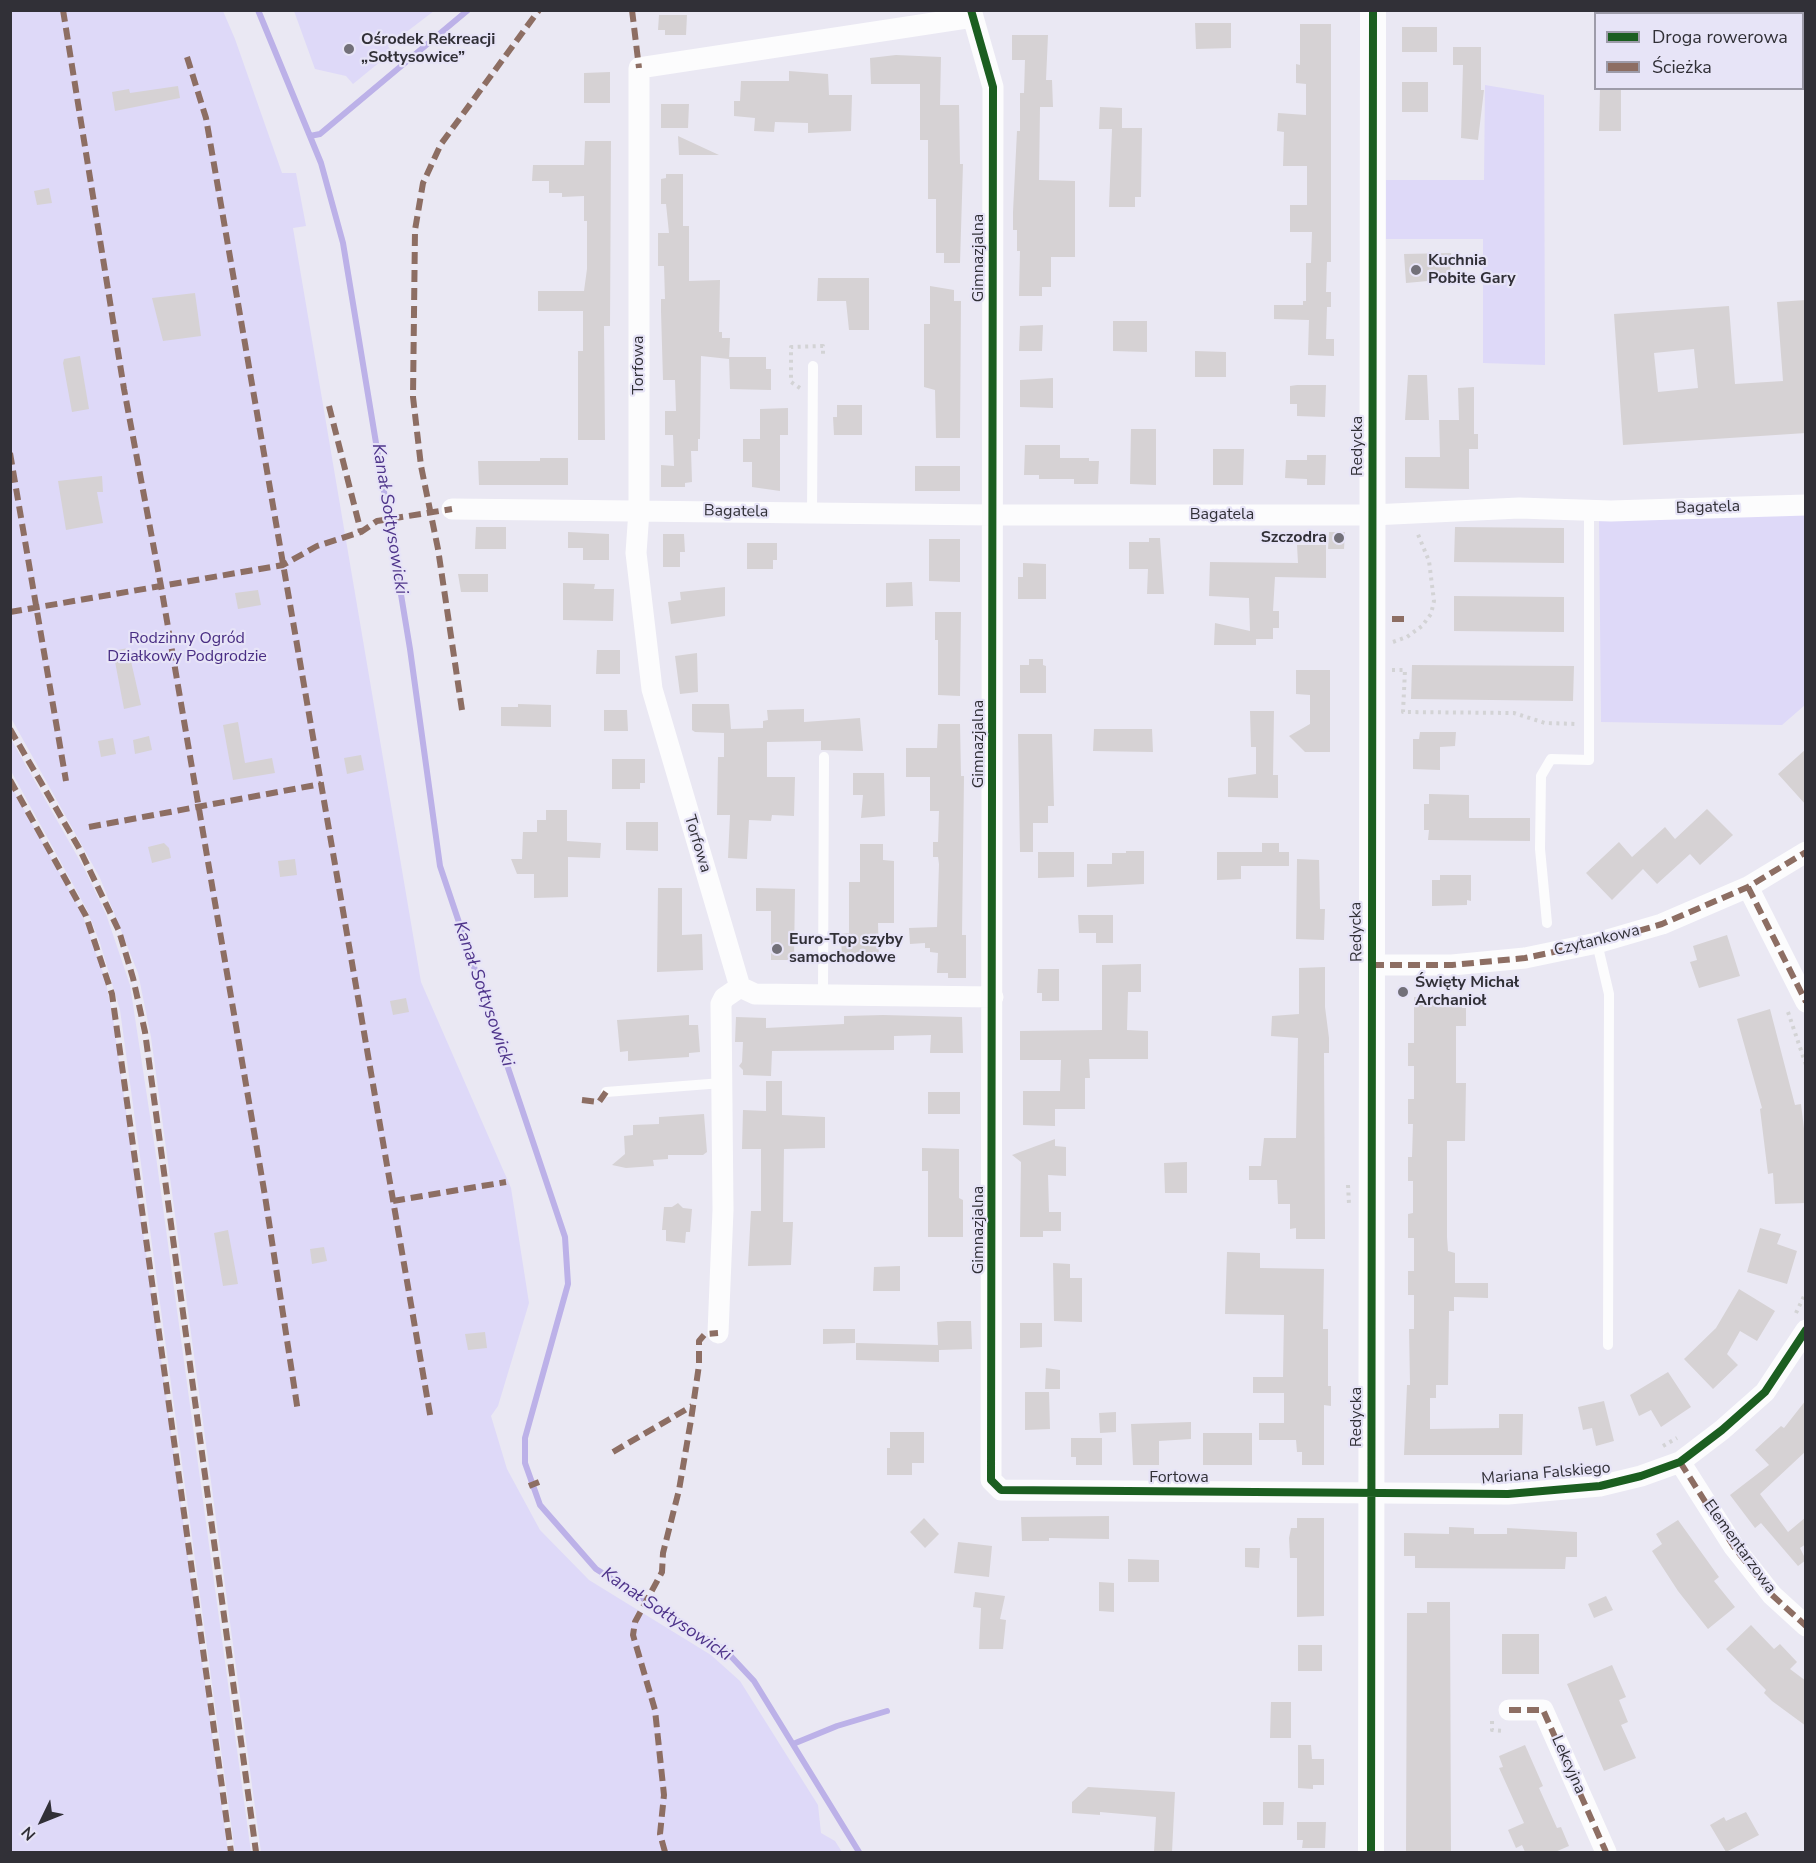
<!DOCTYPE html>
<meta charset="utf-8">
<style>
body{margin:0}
#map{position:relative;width:1816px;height:1863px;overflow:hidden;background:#eae8f3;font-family:"Nunito Sans",sans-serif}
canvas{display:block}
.frame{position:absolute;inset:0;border:12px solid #313037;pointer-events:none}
.legend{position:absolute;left:1594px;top:12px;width:210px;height:78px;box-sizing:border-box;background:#e7e4f7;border:2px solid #9e9caa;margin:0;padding:8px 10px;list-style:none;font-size:18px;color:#313037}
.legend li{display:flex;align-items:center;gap:12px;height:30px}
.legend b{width:30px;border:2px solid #9e9caa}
.north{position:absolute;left:12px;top:1791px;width:60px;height:60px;-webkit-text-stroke:4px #e7e4f7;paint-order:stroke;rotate:227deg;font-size:16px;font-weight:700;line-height:24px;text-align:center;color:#313037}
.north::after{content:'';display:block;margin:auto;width:21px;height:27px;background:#313037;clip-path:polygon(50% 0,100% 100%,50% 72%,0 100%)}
</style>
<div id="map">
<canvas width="1816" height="1863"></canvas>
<div class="frame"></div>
<ul class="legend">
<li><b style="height:8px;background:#1b5e20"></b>Droga rowerowa</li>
<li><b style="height:8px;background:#8d6e63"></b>Ścieżka</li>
</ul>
<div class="north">N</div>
</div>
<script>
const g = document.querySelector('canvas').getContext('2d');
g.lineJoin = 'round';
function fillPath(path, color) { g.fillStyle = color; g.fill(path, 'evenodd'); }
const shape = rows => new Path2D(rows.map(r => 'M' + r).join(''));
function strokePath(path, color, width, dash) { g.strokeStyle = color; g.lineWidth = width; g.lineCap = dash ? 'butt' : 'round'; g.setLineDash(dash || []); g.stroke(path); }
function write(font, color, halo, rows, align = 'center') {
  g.font = font + ' "Nunito Sans",sans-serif'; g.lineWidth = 4.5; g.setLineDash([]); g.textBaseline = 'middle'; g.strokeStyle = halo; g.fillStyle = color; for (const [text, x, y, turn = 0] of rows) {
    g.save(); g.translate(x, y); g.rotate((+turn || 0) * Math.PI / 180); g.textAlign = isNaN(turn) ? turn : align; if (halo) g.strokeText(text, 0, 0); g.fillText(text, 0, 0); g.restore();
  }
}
fillPath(shape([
 [10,11,223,11,235,39,282,173,296,173,306,226,293,228,421,982,511,1188,529,1303,498,1406,491,1416,507,1469,540,1530,589,1580,711,1655,740,1681,818,1805,821,1833,835,1841,842,1852,261,1852,151,1037,138,973,100,878,11,718],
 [294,11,294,10,434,11,388,46,392,52,353,84,346,76,315,69],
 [1485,85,1544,95,1545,365,1483,363,1483,239,1386,239,1386,180,1484,180],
 [1805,514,1805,705,1782,725,1601,722,1599,517],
 [11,739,84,868,106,914,130,985,155,1149,251,1852,235,1852,120,1010,100,943,87,910,11,771],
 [11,786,81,911,105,978,113,1018,164,1380,228,1852,11,1852]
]), '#ded9f8');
strokePath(shape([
 [258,10,321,163,343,243,410,649,440,866,565,1237,568,1284,525,1438,525,1463,540,1505,596,1569,726,1651,754,1681,859,1852],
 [310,136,320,134,468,10],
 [793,1744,837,1726,887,1711]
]), '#bcb1e8', 6);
fillPath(shape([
 [659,15,687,15,686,35,665,35,665,30,658,30],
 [1195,23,1231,23,1231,48,1196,49],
 [1300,24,1331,24,1331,262,1327,262,1326,292,1331,292,1331,307,1327,307,1326,339,1334,339,1334,356,1308,355,1309,320,1274,319,1274,305,1303,305,1303,301,1306,301,1306,263,1311,263,1312,232,1290,232,1290,205,1307,205,1307,166,1283,166,1284,132,1277,131,1278,113,1306,115,1306,84,1296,83,1296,64,1300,65],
 [1402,27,1437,27,1437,52,1402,52],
 [1012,35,1048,35,1046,80,1052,80,1053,107,1040,107,1039,180,1075,181,1075,257,1051,257,1051,287,1042,287,1042,296,1019,296,1020,251,1017,251,1017,230,1013,230,1013,212,1017,131,1020,131,1020,93,1024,93,1025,60,1012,60],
 [1453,47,1481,47,1481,90,1484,90,1478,140,1461,138,1463,65,1453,65],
 [896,55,941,57,940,105,959,105,960,164,963,164,960,263,944,263,944,253,936,253,936,199,928,199,928,140,920,140,920,84,871,84,870,58],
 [789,71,828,74,829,95,852,95,851,131,808,133,808,123,775,122,774,132,754,131,755,118,734,116,734,101,740,101,741,81,789,81],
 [610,72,610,103,584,103,584,73],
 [1402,82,1428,82,1428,112,1402,112],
 [178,86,180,98,115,111,112,92,129,89,130,93],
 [1600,88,1621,88,1621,131,1599,131],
 [661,104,689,104,688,128,661,128],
 [1100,107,1122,108,1122,128,1142,128,1141,197,1135,197,1135,207,1109,207,1112,129,1099,129],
 [678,136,719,155,679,155],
 [585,141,611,141,610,326,604,326,605,440,578,440,578,351,583,351,583,311,538,311,538,291,584,291,587,269,587,221,584,221,584,196,562,197,562,193,549,193,549,181,532,181,533,165,584,165],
 [666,174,683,174,683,226,689,226,689,281,720,280,719,332,722,332,722,338,730,338,729,359,701,356,700,439,698,439,698,451,691,451,692,482,685,483,685,487,661,487,661,465,674,466,673,435,665,435,665,411,676,411,675,380,663,380,661,311,661,299,665,299,664,266,658,266,658,233,669,233,666,204,661,204,661,179,666,178],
 [49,188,52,203,37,205,34,191],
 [1451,253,1450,279,1406,283,1404,254],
 [818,278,869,278,869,330,849,330,846,301,817,301],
 [930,286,954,290,954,301,961,301,960,438,936,438,935,390,924,387,924,324,930,324],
 [195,293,201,336,163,341,152,298],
 [1806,300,1806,433,1623,445,1614,314,1729,306,1735,384,1783,381,1777,302],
 [1694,349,1698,388,1658,392,1654,353],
 [1113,321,1147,321,1147,352,1113,351],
 [1043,325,1042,351,1019,351,1020,326],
 [1195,351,1226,352,1226,377,1195,377],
 [80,356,89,409,72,412,63,363,64,359],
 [729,357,766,357,766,369,771,369,771,390,730,389],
 [1408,375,1427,375,1429,420,1405,420],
 [1053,378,1053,408,1020,407,1020,380],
 [1297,385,1326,385,1325,417,1297,416,1297,404,1290,404,1290,386],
 [1474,387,1474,434,1478,434,1478,449,1469,449,1469,489,1405,488,1405,457,1440,457,1439,420,1459,420,1458,388],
 [837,405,862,405,862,435,834,435,833,417,837,417],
 [788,408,788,435,780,435,780,491,752,487,752,462,743,462,743,439,760,439,760,409],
 [1131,429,1156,429,1156,485,1130,484],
 [1025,445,1060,445,1060,458,1089,458,1089,461,1099,461,1098,484,1074,484,1074,479,1039,479,1039,475,1024,475],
 [1213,449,1244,449,1243,485,1213,485],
 [1307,455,1326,455,1325,485,1307,485,1307,479,1285,478,1286,460,1307,460],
 [540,458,568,458,568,485,479,485,478,461,540,461],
 [915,466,960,466,960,491,915,491],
 [102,476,103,492,97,492,103,523,66,530,58,481],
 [476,527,506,527,506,549,475,549],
 [1455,527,1564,528,1564,563,1454,562],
 [568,532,609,534,609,560,583,560,583,548,568,548],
 [1329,532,1345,532,1344,549,1328,549],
 [663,534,684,534,685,552,680,552,680,567,663,567],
 [1149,538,1160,538,1164,594,1147,594,1148,569,1129,569,1129,542,1149,542],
 [929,539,960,539,960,582,929,581],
 [747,543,777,543,777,560,773,560,773,569,747,569],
 [1297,545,1326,545,1326,578,1275,577,1273,611,1279,611,1279,628,1273,628,1273,639,1256,639,1256,645,1214,645,1215,623,1250,631,1249,598,1209,596,1210,562,1298,563],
 [1023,563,1046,564,1046,599,1018,599,1018,577,1023,577],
 [458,574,488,574,488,592,461,592],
 [912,582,913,606,886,607,886,583],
 [563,583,595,584,594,589,614,589,613,621,563,620],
 [725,587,725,616,671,624,668,602,681,600,680,592],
 [258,590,261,605,238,609,235,593],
 [1454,596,1564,597,1564,632,1454,631],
 [935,612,961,612,960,696,938,695,938,640,935,640],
 [128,648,141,705,124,709,113,651],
 [597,650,620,650,620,674,596,674],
 [697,653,698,692,680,694,675,656],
 [1029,659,1043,659,1043,665,1046,666,1046,693,1020,693,1020,665,1029,665],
 [1412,665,1574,666,1573,701,1411,699],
 [1296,670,1330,670,1330,752,1305,752,1289,736,1310,724,1310,695,1296,694],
 [518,704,551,705,551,727,501,726,501,707,518,707],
 [692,704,729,704,731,729,763,728,763,721,768,720,767,710,804,709,804,722,860,718,863,751,821,750,821,741,767,742,767,777,795,777,794,816,772,815,771,821,749,820,747,859,728,858,730,815,717,815,718,757,724,757,724,733,695,732,692,730],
 [604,710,627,710,628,731,604,731],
 [1250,711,1274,711,1273,775,1278,775,1278,798,1228,797,1228,778,1256,774,1256,747,1251,747],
 [238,722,245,763,272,758,275,773,233,780,223,725],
 [938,724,960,724,961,776,964,776,962,935,966,935,966,978,948,978,948,973,937,973,938,953,930,952,930,948,925,948,925,943,910,944,909,928,937,927,939,864,938,857,933,857,933,842,938,842,939,811,930,811,930,777,906,777,906,748,937,748],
 [1094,729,1152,729,1153,752,1093,751],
 [1420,732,1456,732,1455,746,1440,747,1440,770,1413,769,1413,739,1419,739],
 [1018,734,1052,734,1054,806,1048,806,1048,823,1033,823,1033,852,1020,852],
 [149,736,152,750,135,754,133,740],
 [113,738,116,754,101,757,98,741],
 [1806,749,1806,805,1778,774],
 [361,755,364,770,347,774,344,758],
 [612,759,645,759,645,783,640,783,640,789,612,789],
 [853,773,884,773,885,816,861,818,863,795,853,795],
 [1429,794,1469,795,1469,818,1530,818,1530,841,1428,840,1429,830,1424,830,1424,804,1429,804],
 [1707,809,1733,835,1700,865,1690,854,1657,884,1643,869,1612,900,1586,873,1619,842,1632,857,1665,827,1675,839],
 [546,810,567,810,567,841,601,843,600,858,568,857,568,897,534,898,534,874,517,874,511,859,522,859,523,832,537,832,537,820,546,820],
 [626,822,658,822,658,851,626,850],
 [164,843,169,848,171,858,152,863,148,847],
 [1262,843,1279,843,1279,852,1289,852,1289,866,1241,866,1241,879,1217,880,1217,852,1262,852],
 [860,844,883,844,883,860,894,861,894,923,878,923,879,959,842,959,841,934,849,933,849,882,860,882],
 [1126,851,1144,851,1144,884,1087,887,1087,864,1112,864,1112,853,1126,853],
 [1038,852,1074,852,1074,877,1038,878],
 [295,859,297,875,280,877,278,861],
 [1297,859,1319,860,1320,909,1325,909,1324,940,1296,939],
 [1440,875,1471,875,1471,901,1467,900,1467,905,1432,906,1432,880,1440,880],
 [658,888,682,888,682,935,702,934,703,970,657,972],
 [756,888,795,889,794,960,771,960,771,911,756,911],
 [1078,915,1113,915,1113,943,1096,943,1096,933,1079,933],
 [1727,935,1740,976,1699,988,1690,962,1697,960,1693,946],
 [1141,964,1141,992,1128,992,1127,1030,1148,1031,1148,1059,1089,1059,1090,1078,1085,1078,1085,1109,1055,1109,1055,1126,1023,1125,1023,1091,1060,1091,1061,1060,1020,1060,1020,1031,1102,1030,1102,965],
 [1325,967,1325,1007,1329,1038,1329,1053,1324,1053,1325,1239,1296,1239,1296,1228,1290,1229,1290,1204,1278,1204,1277,1180,1249,1180,1249,1166,1261,1166,1264,1138,1296,1138,1298,1038,1271,1036,1272,1016,1299,1014,1299,968],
 [1038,969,1059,969,1059,1001,1042,1001,1042,993,1037,993],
 [1414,997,1462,998,1462,1008,1466,1008,1466,1026,1456,1026,1456,1083,1466,1083,1465,1141,1447,1141,1447,1237,1448,1251,1455,1253,1455,1283,1488,1283,1488,1298,1454,1297,1454,1311,1449,1311,1448,1385,1436,1385,1436,1398,1430,1398,1430,1429,1499,1428,1499,1414,1523,1414,1522,1455,1404,1455,1407,1385,1410,1385,1409,1329,1414,1329,1414,1295,1408,1295,1408,1271,1414,1271,1414,1238,1408,1238,1408,1214,1413,1213,1413,1181,1408,1181,1408,1157,1412,1157,1413,1124,1408,1124,1408,1099,1414,1099,1414,1066,1408,1066,1408,1043,1414,1043],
 [406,998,409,1012,393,1015,390,1001],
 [1770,1009,1795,1105,1801,1104,1806,1145,1806,1203,1775,1204,1773,1173,1768,1174,1760,1109,1762,1108,1737,1019],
 [689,1015,689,1025,698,1025,700,1052,689,1053,689,1057,628,1061,628,1051,620,1052,617,1020],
 [883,1015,962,1017,963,1053,930,1053,931,1035,894,1036,894,1050,772,1051,771,1076,743,1075,743,1070,739,1066,742,1062,743,1042,735,1042,736,1017,766,1018,766,1028,844,1024,844,1016],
 [766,1081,782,1081,782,1115,825,1117,825,1148,784,1149,783,1222,793,1222,791,1265,748,1266,751,1211,761,1211,761,1149,742,1149,743,1110,766,1111],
 [928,1092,960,1092,960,1114,928,1114],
 [704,1114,707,1152,703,1155,668,1155,668,1159,653,1160,654,1166,626,1168,612,1165,625,1154,624,1136,633,1135,633,1125,659,1124,659,1117],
 [1055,1139,1055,1146,1066,1147,1066,1176,1048,1175,1049,1212,1061,1212,1061,1231,1043,1231,1043,1237,1020,1237,1021,1162,1012,1155],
 [922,1148,959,1149,959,1198,963,1200,963,1237,928,1237,928,1171,922,1171],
 [1187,1162,1187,1193,1165,1193,1164,1163],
 [678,1203,683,1208,692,1209,690,1232,686,1232,685,1243,666,1241,666,1230,662,1230,664,1207,672,1207],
 [1760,1228,1781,1234,1777,1244,1797,1251,1787,1284,1747,1272],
 [228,1230,238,1284,223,1286,214,1233],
 [324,1247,327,1261,312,1264,310,1249],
 [1227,1252,1260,1253,1260,1268,1324,1269,1323,1329,1328,1329,1328,1386,1331,1386,1331,1406,1324,1405,1324,1465,1302,1465,1302,1452,1297,1452,1296,1440,1259,1440,1259,1423,1284,1423,1284,1393,1253,1393,1253,1377,1283,1377,1284,1315,1225,1314],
 [1053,1263,1070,1264,1070,1278,1082,1278,1082,1322,1054,1321],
 [900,1266,900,1291,873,1291,874,1267],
 [1739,1289,1775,1311,1757,1341,1740,1331,1727,1354,1738,1365,1713,1389,1684,1359,1716,1328],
 [947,1321,971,1321,972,1349,939,1350,939,1362,856,1360,856,1343,938,1345,937,1322],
 [1020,1323,1042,1323,1042,1347,1020,1348],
 [823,1329,855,1329,855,1343,823,1344],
 [485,1332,487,1348,468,1350,465,1334],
 [1046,1368,1060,1370,1060,1389,1045,1389],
 [1668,1372,1691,1407,1661,1427,1651,1410,1639,1416,1630,1395],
 [1025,1392,1049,1392,1050,1429,1025,1430],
 [1806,1400,1806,1451,1760,1494,1788,1532,1806,1517,1806,1544,1800,1548,1806,1560,1798,1566,1761,1523,1755,1528,1730,1495,1769,1465,1755,1450,1781,1426,1784,1428],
 [1604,1401,1614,1441,1596,1446,1592,1428,1583,1430,1578,1407],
 [1116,1412,1116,1432,1100,1433,1099,1413],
 [1191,1422,1191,1439,1159,1441,1159,1465,1133,1465,1131,1424],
 [890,1432,924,1432,924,1463,912,1463,912,1475,887,1475,887,1448,890,1448],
 [1203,1433,1252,1433,1252,1465,1203,1465],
 [1071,1438,1102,1438,1102,1465,1076,1465,1076,1457,1071,1457],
 [1109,1516,1109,1539,1049,1538,1049,1541,1022,1541,1021,1517],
 [924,1518,939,1534,925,1548,910,1532],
 [1297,1518,1324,1518,1324,1616,1297,1617,1297,1558,1290,1558,1289,1538,1291,1528,1297,1528],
 [1678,1520,1719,1577,1714,1581,1735,1607,1708,1629,1678,1591,1652,1551,1662,1544,1656,1534],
 [1449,1527,1474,1528,1474,1534,1507,1534,1507,1528,1577,1532,1577,1557,1566,1557,1565,1569,1415,1568,1415,1556,1404,1556,1404,1533,1449,1534],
 [958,1542,992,1546,989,1577,954,1573],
 [1245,1548,1260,1548,1259,1568,1245,1567],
 [1128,1559,1159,1560,1159,1582,1128,1582],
 [1099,1582,1114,1583,1114,1612,1099,1611],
 [975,1592,1005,1596,1000,1619,1006,1620,1003,1649,979,1649,981,1608,973,1607],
 [1606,1596,1613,1610,1594,1618,1588,1604],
 [1427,1602,1450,1602,1451,1852,1406,1852,1407,1613,1427,1613],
 [1751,1625,1774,1649,1780,1644,1797,1662,1790,1669,1806,1681,1806,1726,1772,1701,1764,1693,1766,1690,1726,1649],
 [1502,1634,1539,1634,1539,1674,1502,1674],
 [1298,1645,1322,1645,1322,1671,1298,1671],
 [1612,1665,1626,1697,1619,1700,1628,1722,1621,1725,1636,1758,1604,1771,1567,1684],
 [1271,1702,1291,1702,1291,1738,1270,1738],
 [1298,1745,1311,1745,1312,1759,1324,1759,1324,1785,1313,1785,1313,1789,1298,1788],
 [1525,1745,1543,1786,1539,1788,1557,1828,1561,1827,1569,1846,1555,1852,1525,1852,1522,1845,1516,1848,1508,1830,1524,1823,1499,1768,1503,1767,1499,1756],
 [1088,1787,1175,1792,1172,1852,1154,1852,1156,1817,1100,1812,1100,1815,1072,1813,1072,1802],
 [1263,1802,1284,1802,1283,1825,1263,1825],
 [1746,1812,1759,1835,1726,1852,1710,1825,1724,1817,1726,1821],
 [1297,1822,1326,1822,1325,1848,1302,1848,1303,1840,1297,1840]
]), '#d6d2d4');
strokePath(shape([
 [800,388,791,382,791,347,823,346,823,356],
 [1393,642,1407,637,1422,626,1431,614,1434,601,1429,561,1417,532],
 [1392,670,1405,670,1403,712,1514,713,1545,723,1576,724],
 [1788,1012,1806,1065],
 [1348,1185,1349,1204],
 [1796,1313,1806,1292],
 [1663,1446,1677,1438],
 [1492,1721,1492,1730,1505,1731]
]), '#d3d3d5', 4, [3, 4.5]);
strokePath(shape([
 [1668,10,1668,14],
 [1723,10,1723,14],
 [1802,44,1806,44],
 [812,513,813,366],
 [1547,923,1540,849,1541,776,1551,759,1589,760,1589,510],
 [1597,943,1609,994,1608,1345],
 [823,994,824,757],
 [606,1092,722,1083]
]), '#fcfcfd', 10);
strokePath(shape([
 [971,10,993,87,991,1480,1001,1490,1508,1494,1600,1486,1641,1476,1680,1462,1722,1430,1765,1392,1806,1330],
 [973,17,639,68,639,511,636,553,652,689,740,987,755,994,993,997],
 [452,509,992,515,1372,515,1519,508,1611,511,1806,505],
 [1748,887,1806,1002],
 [1372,965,1452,965,1525,958,1597,943,1662,924,1748,887,1806,852],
 [718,1333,723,1210,721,1004,724,998,740,987],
 [1680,1462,1734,1547,1772,1595,1806,1626],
 [1509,1710,1543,1710,1606,1852]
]), '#fcfcfd', 21);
strokePath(shape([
 [1371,1852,1373,10]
]), '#fcfcfd', 26);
strokePath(shape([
 [63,10,124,389,161,586,265,1196,298,1412],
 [632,10,639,68],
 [187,57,206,118,431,1420],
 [329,406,361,532],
 [10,453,66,781],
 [10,612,283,565,317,546,361,532,377,521,452,509],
 [1392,619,1410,619],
 [462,710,438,549,421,466,413,397,415,230,423,183,441,144,539,10],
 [10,729,79,848,119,931,133,978,145,1032,256,1852],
 [10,780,86,916,112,994,231,1852],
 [89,827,321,784],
 [1748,887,1806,1002],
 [1372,965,1452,965,1525,958,1597,943,1662,924,1748,887,1806,852],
 [582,1100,599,1102,606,1092],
 [393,1201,506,1182],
 [613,1452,692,1406],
 [1680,1462,1734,1547,1772,1595,1806,1626],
 [529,1486,539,1482],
 [1509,1710,1543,1710,1606,1852],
 [665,1852,660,1834,664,1795,655,1710,633,1635,635,1622,662,1572,663,1553,679,1490,691,1420,699,1365,699,1341,705,1334,718,1333]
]), '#8d6e63', 6, [12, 6]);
strokePath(shape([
 [971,10,993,87,991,1480,1001,1490,1508,1494,1600,1486,1641,1476,1680,1462,1722,1430,1765,1392,1806,1330],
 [1371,1852,1373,10]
]), '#1b5e20', 8);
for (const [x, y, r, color] of [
 [349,49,6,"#727079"],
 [1416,270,6,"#727079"],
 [1339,538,6,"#727079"],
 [777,949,6,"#727079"],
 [1403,992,6,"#727079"]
]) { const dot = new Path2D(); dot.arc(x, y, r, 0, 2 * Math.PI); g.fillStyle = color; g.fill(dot); strokePath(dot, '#e7e4f7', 2); }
write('bold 16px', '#313037', '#e7e4f7', [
 ["Ośrodek Rekreacji",361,40],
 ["„Sołtysowice”",361,58],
 ["Kuchnia",1428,261],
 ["Pobite Gary",1428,279],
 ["Szczodra",1327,538,"right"],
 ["Euro-Top szyby",789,940],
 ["samochodowe",789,958],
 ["Święty Michał",1415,983],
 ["Archanioł",1415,1001]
], 'left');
write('16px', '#313037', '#e7e4f7', [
 ["Gimnazjalna",979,258,-90],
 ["Torfowa",639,365,-90],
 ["Redycka",1358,446,-90],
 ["Bagatela",1708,508,-2],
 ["Bagatela",736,512,1],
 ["Bagatela",1222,515],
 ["Gimnazjalna",979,744,-90],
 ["Torfowa",697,844,73],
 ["Redycka",1357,932,-91],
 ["Czytankowa",1597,941,-14],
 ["Gimnazjalna",979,1230,-90],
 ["Redycka",1357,1417,-90],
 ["Mariana Falskiego",1546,1474,-5],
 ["Fortowa",1179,1478],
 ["Elementarzowa",1739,1547,54],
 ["Lekcyjna",1568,1765,66]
]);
write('16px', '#482d83', '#e7e4f7', [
 ["Rodzinny Ogród",187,639],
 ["Działkowy Podgrodzie",187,657]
]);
write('italic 18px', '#4f358b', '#e7e4f7', [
 ["Kanał Sołtysowicki",389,519,81],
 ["Kanał Sołtysowicki",483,994,71],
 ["Kanał Sołtysowicki",666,1615,34]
]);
</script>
